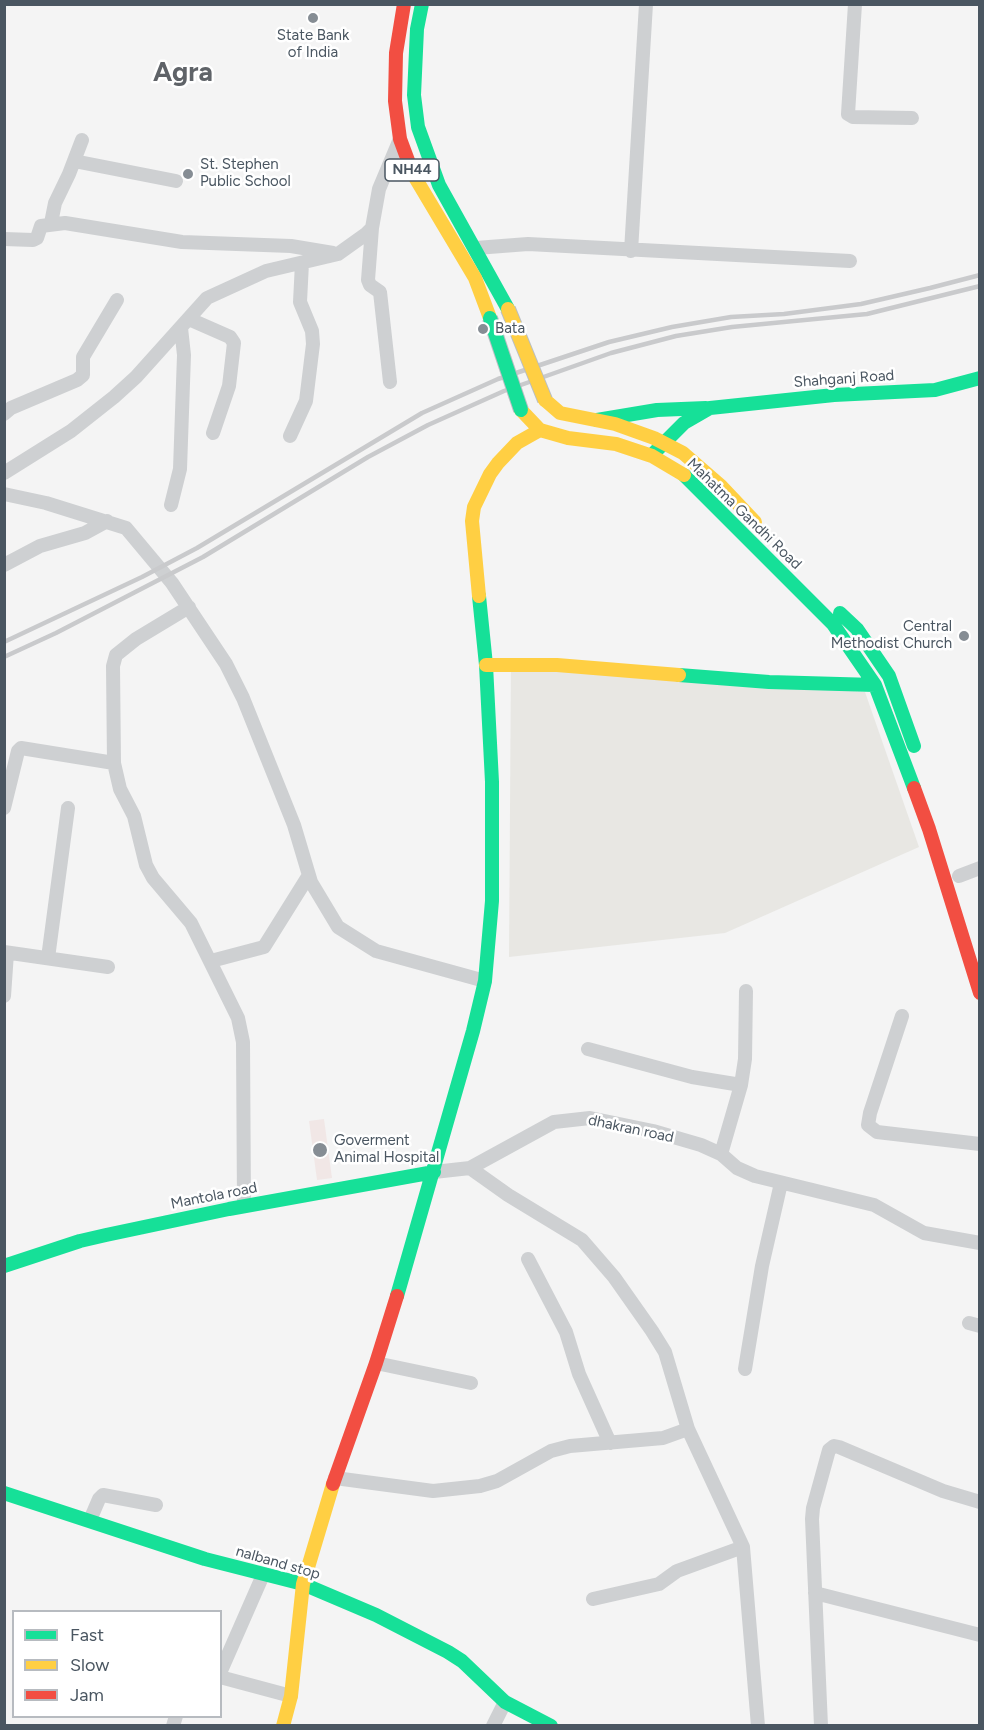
<!DOCTYPE html>
<style>
body{margin:0}
#map{position:relative;width:984px;height:1730px;overflow:hidden;background:#f4f4f4;font-family:Figtree,sans-serif}
canvas{display:block}
.frame{position:absolute;inset:0;border:6px solid #4a5661;pointer-events:none}
.legend{position:absolute;left:12px;top:1610px;width:210px;height:108px;box-sizing:border-box;background:#fff;border:2px solid #b7bbc0;margin:0;padding:8px 10px;list-style:none;font-size:18px;color:#4a5661}
.legend li{display:flex;align-items:center;gap:12px;height:30px}
.legend b{width:30px;border:2px solid #b7bbc0}
</style>
<div id="map">
<canvas width="984" height="1730"></canvas>
<div class="frame"></div>
<ul class="legend">
<li><b style="height:8px;background:#16e098"></b>Fast</li>
<li><b style="height:8px;background:#ffcf43"></b>Slow</li>
<li><b style="height:8px;background:#f24e42"></b>Jam</li>
</ul>
</div>
<script>
const g = document.querySelector('canvas').getContext('2d');
g.lineJoin = 'round';
function fillPath(path, color) { g.fillStyle = color; g.fill(path, 'evenodd'); }
const shape = rows => new Path2D(rows.map(r => 'M' + r).join(''));
function strokePath(path, color, width, dash) { g.strokeStyle = color; g.lineWidth = width; g.lineCap = dash ? 'butt' : 'round'; g.setLineDash(dash || []); g.stroke(path); }
function write(font, color, halo, rows, align = 'center') {
  g.font = font + ' Figtree,sans-serif'; g.lineWidth = 5; g.setLineDash([]); g.textBaseline = 'middle'; g.strokeStyle = halo; g.fillStyle = color; for (const [text, x, y, turn = 0] of rows) {
    g.save(); g.translate(x, y); g.rotate((+turn || 0) * Math.PI / 180); g.textAlign = isNaN(turn) ? turn : align; if (halo) g.strokeText(text, 0, 0); g.fillText(text, 0, 0); g.restore();
  }
}
fillPath(shape([
 [511,660,865,692,919,847,725,933,509,957]
]), '#e8e7e3');
fillPath(shape([
 [324,1119,332,1178,317,1180,309,1121]
]), '#f1e7e6');
strokePath(shape([
 [855,4,848,114,853,117,912,118],
 [74,161,176,181],
 [51,223,55,203,69,174,82,140],
 [372,228,368,280,370,285,380,292,390,382],
 [4,239,33,240,37,238,41,226,65,223,182,242,291,246,333,253],
 [476,248,528,244,850,261],
 [631,251,646,4],
 [189,319,230,337,234,343,229,386,213,433],
 [4,414,11,408,77,380,83,375,83,357,117,300],
 [290,436,306,401,313,344,312,331,300,302,302,263],
 [4,473,71,431,114,397,136,377,207,298,266,271,338,254,366,234,372,228,379,189,400,139],
 [4,494,46,503,126,528,172,583,226,664,243,698,294,825,311,882,338,927,376,951,485,981],
 [171,505,180,469,184,355,181,328],
 [4,565,40,546,85,533,107,521],
 [189,607,136,639,116,655,113,666,114,763,120,789,134,816,146,865,153,878,191,923,238,1018,243,1042,244,1206],
 [4,808,18,751,21,748,114,763],
 [959,876,980,868],
 [4,952,108,967],
 [48,958,68,808],
 [211,961,264,947,309,875],
 [4,996,7,953],
 [902,1016,870,1113,868,1125,877,1132,980,1144],
 [588,1049,692,1077,741,1085],
 [721,1154,741,1085,745,1059,746,991],
 [470,1168,508,1195,582,1240,614,1277,652,1331,665,1352,688,1429,743,1547,758,1726],
 [434,1172,470,1168,554,1122,590,1118,653,1131,701,1145,721,1154,737,1168,755,1176,874,1205,924,1233,980,1243],
 [528,1259,566,1332,579,1374,610,1443],
 [969,1323,980,1326],
 [376,1363,471,1383],
 [745,1369,762,1266,781,1183],
 [335,1478,433,1491,480,1486,497,1481,551,1451,570,1446,663,1438,688,1429],
 [90,1520,99,1499,103,1495,156,1505],
 [815,1593,980,1635],
 [593,1599,659,1584,677,1571,743,1547],
 [220,1673,263,1575],
 [220,1677,291,1696],
 [173,1726,176,1716],
 [493,1726,505,1702],
 [821,1726,812,1519,813,1508,829,1450,834,1446,839,1447,943,1491,980,1502]
]), '#ced0d2', 14);
strokePath(shape([
 [422,4,417,29,414,95,418,127,439,185,508,309],
 [597,420,657,410,706,408],
 [654,453,684,423,710,408,834,395,935,390,980,378],
 [684,475,833,624,875,685,914,788],
 [840,613,857,629,889,676,914,746],
 [679,675,769,682,875,685],
 [4,1266,80,1241,106,1235,229,1209,434,1172],
 [397,1296,473,1031,485,981,492,901,492,782,486,665,479,596],
 [4,1493,205,1559,303,1584,376,1615,448,1652,462,1661,505,1702,551,1726]
]), '#16e098', 14);
strokePath(shape([
 [413,174,475,278,490,318],
 [545,400,560,413,615,424,654,438,683,453,721,486,755,522],
 [521,410,540,430,568,438,616,444,652,456,684,475],
 [479,596,472,521,474,507,490,474,498,463,517,443,540,430],
 [486,665,557,665,679,675],
 [283,1726,291,1696,303,1584,333,1484]
]), '#ffcf43', 14);
strokePath(shape([
 [404,4,396,53,395,101,400,139,413,174],
 [914,788,929,829,980,993],
 [333,1484,376,1363,397,1296]
]), '#f24e42', 14);
strokePath(shape([
 [4,642,142,577,197,548,422,413,498,379,609,342,672,327,731,317,784,314,861,304,930,288,980,275],
 [4,657,56,633,203,557,368,457,428,425,504,391,611,353,676,336,732,327,867,314,980,286]
]), '#c9cacc', 4.5);
const fastBridge = shape([
 [490,318,521,410]
]);
const slowBridge = shape([
 [508,309,545,400]
]);
strokePath(fastBridge, '#b9bec3', 16, []);
strokePath(slowBridge, '#b9bec3', 16, []);
strokePath(fastBridge, '#16e098', 14);
strokePath(slowBridge, '#ffcf43', 14);
for (const [x, y, r, color] of [
 [313,18,6,"#868d94"],
 [188,174,6,"#868d94"],
 [483,329,6,"#868d94"],
 [964,636,6,"#868d94"],
 [320,1150,8,"#868d94"]
]) { const dot = new Path2D(); dot.arc(x, y, r, 0, 2 * Math.PI); g.fillStyle = color; g.fill(dot); strokePath(dot, '#fff', 2); }
for (const [x, y, w] of [
 [412,170,54]
]) { const box = new Path2D(); box.roundRect(x - w / 2, y - 11, w, 22, 4.5); g.fillStyle = '#fff'; g.fill(box); strokePath(box, '#4a5661', 1.5); }
write('bold 14px', '#4a5661', null, [
 ["NH44",412,170]
]);
write('15px', '#4a5661', '#fff', [
 ["State Bank",313,36,"center"],
 ["of India",313,53,"center"],
 ["St. Stephen",200,165],
 ["Public School",200,182],
 ["Bata",495,329],
 ["Central",952,627,"right"],
 ["Methodist Church",952,644,"right"],
 ["Goverment",334,1141],
 ["Animal Hospital",334,1158]
], 'left');
write('15px', '#4a5661', '#fff', [
 ["Shahganj Road",844,379,-4],
 ["Mahatma Gandhi Road",744,514,44],
 ["dhakran road",631,1129,12],
 ["Mantola road",214,1196,-11],
 ["nalband stop",278,1563,16]
]);
write('bold 27px', '#5f6368', '#fff', [
 ["Agra",183,73]
]);
</script>
